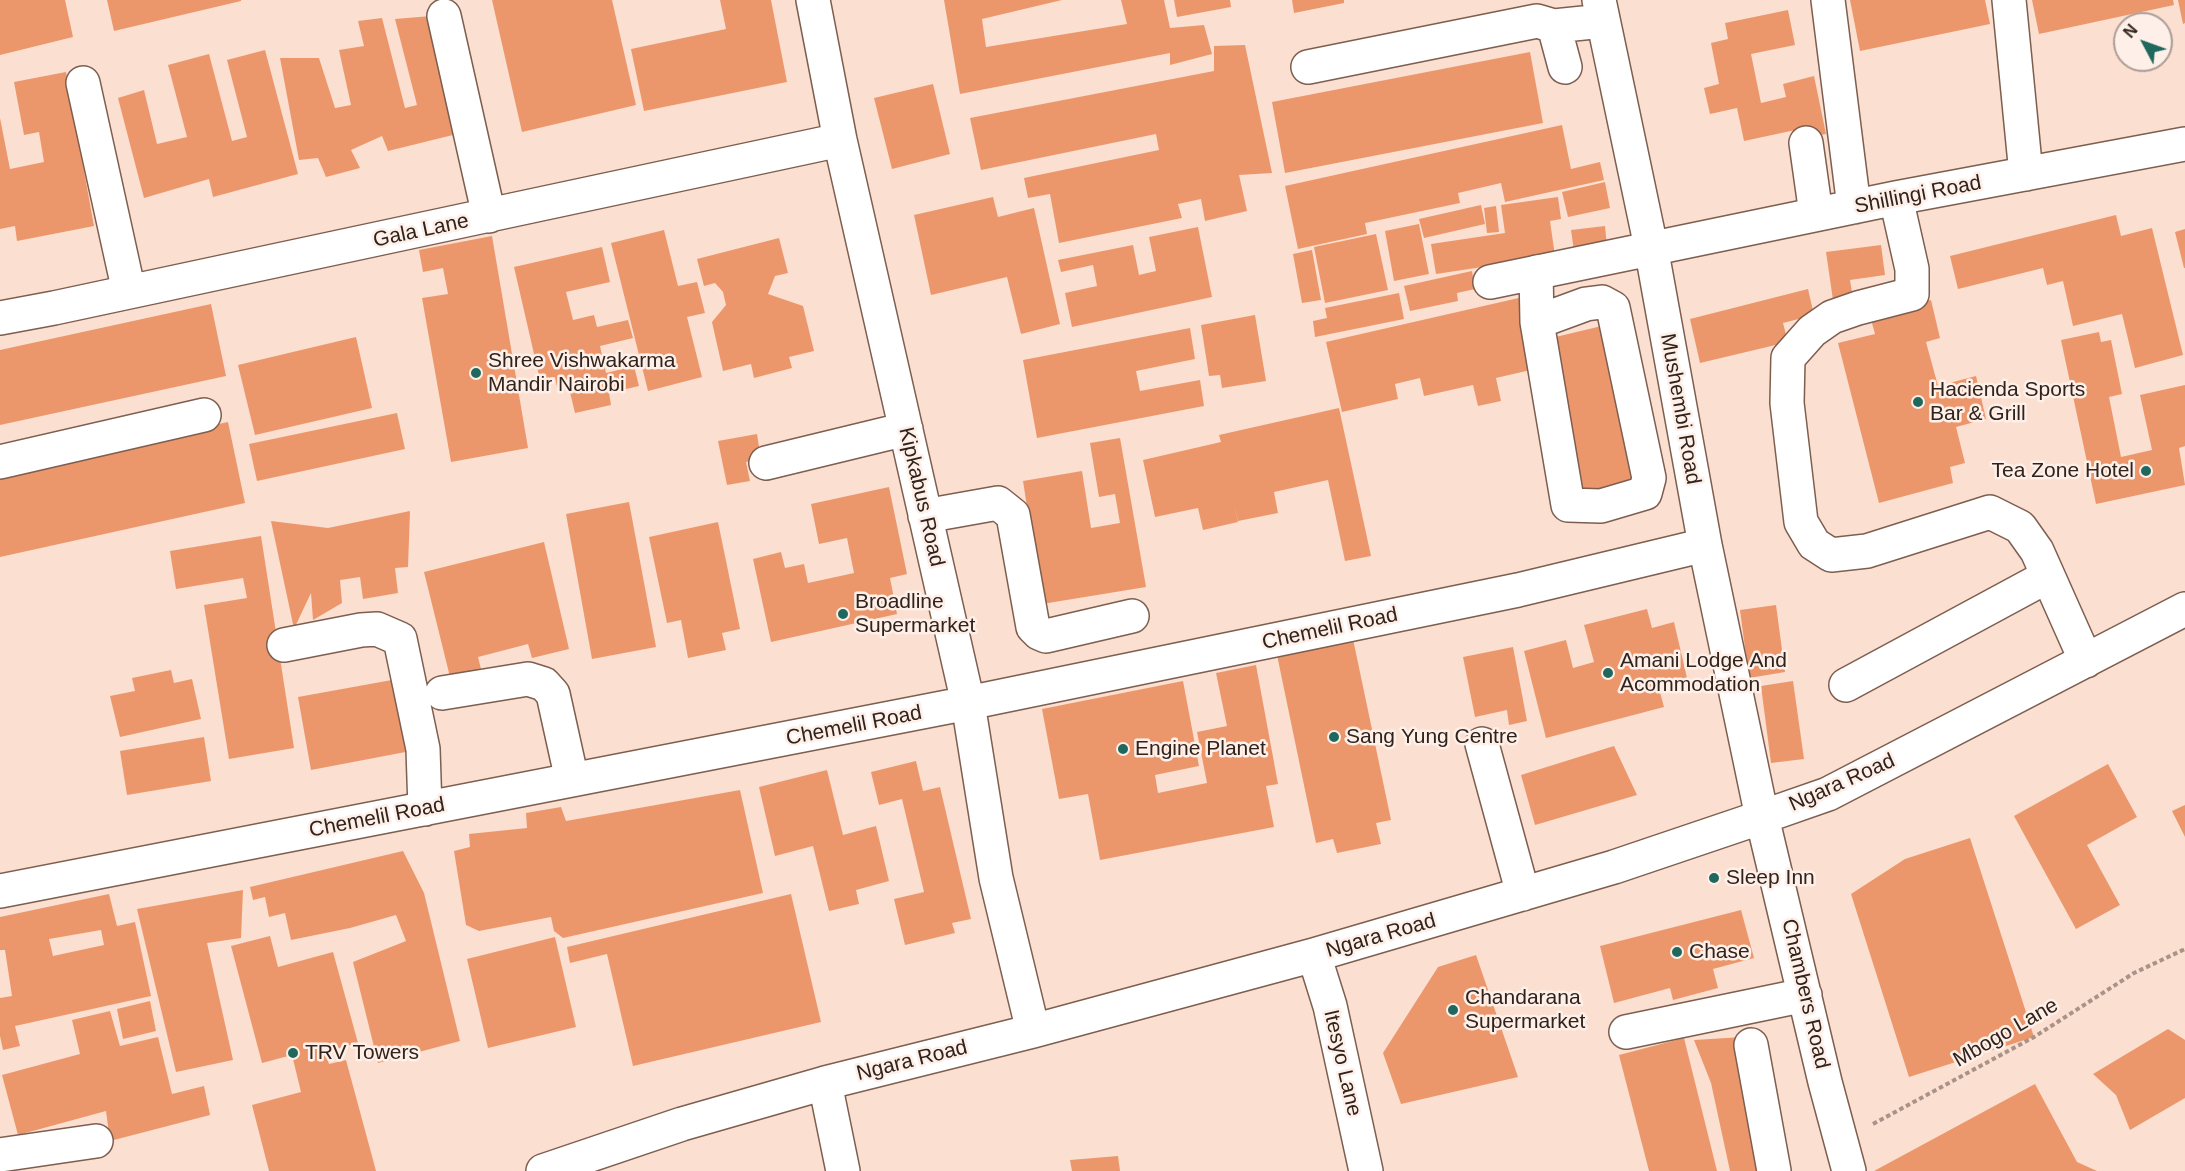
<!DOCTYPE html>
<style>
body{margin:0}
#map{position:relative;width:2185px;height:1171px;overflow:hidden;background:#fbdfd1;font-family:Arial,sans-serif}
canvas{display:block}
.north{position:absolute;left:2113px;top:12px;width:60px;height:60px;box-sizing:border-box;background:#feefe8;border:2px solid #ac9d96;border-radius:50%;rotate:311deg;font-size:16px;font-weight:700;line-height:24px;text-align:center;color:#30231c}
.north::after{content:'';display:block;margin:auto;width:21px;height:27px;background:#20685d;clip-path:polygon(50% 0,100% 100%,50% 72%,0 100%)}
</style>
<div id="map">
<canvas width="2185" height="1171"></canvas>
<div class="north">N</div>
</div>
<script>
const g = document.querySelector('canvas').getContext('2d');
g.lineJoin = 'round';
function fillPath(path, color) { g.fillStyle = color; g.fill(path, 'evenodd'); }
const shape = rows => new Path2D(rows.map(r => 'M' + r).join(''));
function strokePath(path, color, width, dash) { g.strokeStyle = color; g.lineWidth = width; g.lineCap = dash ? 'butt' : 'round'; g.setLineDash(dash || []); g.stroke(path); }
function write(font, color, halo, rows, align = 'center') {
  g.font = font + ' Arial,sans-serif'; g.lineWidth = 5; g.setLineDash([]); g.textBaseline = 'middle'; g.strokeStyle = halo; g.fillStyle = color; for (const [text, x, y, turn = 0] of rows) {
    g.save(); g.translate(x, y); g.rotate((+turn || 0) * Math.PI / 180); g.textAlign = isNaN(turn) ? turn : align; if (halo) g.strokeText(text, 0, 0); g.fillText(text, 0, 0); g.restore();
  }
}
fillPath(shape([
 [0,0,65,0,73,37,0,55],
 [107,0,241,0,241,1,114,31],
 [492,0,612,0,636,105,522,132],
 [720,0,771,0,787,82,644,111,631,49,726,29],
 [944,0,1062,0,982,19,986,47,1127,24,1121,0,1164,0,1170,28,1204,25,1212,54,1170,65,1170,53,960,94],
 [1174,0,1230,0,1231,7,1177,17],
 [1292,0,1344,0,1344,3,1294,13],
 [1850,0,1985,0,1990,24,1860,51],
 [2032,0,2173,0,2174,5,2039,34],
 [2178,0,2185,0,2185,23,2183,24],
 [1788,10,1795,45,1751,54,1761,103,1786,97,1783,84,1814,76,1826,134,1802,138,1800,129,1744,141,1737,108,1710,114,1704,88,1719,84,1711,43,1728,39,1725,23],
 [431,16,461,133,388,151,382,136,351,150,360,168,326,177,318,158,299,160,280,58,319,58,335,108,351,105,339,50,364,46,358,21,382,18,405,108,417,105,395,19],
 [1245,45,1272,173,1239,175,1247,211,1205,221,1201,199,1178,204,1182,218,1059,243,1050,194,1028,198,1024,178,1159,150,1156,134,981,170,970,118,1214,71,1214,46],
 [265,50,298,174,213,197,209,179,144,198,118,98,144,90,157,144,187,137,168,65,209,54,232,141,247,137,227,60],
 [1530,52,1543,123,1285,173,1272,102],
 [66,72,94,226,17,241,15,226,0,229,0,118,10,169,44,162,39,132,24,135,14,82],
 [933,84,950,154,892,169,874,98],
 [1562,125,1571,169,1600,162,1604,180,1505,202,1501,183,1458,193,1460,203,1365,223,1367,234,1298,249,1285,186],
 [1605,182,1610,208,1568,217,1562,192],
 [993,197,998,217,1034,208,1060,324,1021,334,1007,277,931,295,914,215],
 [1558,197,1561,219,1550,221,1555,256,1436,274,1431,244,1505,233,1501,205],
 [1481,205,1485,224,1424,238,1419,219],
 [1496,206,1499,232,1487,233,1484,208],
 [2116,215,2121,236,2152,228,2183,355,2135,368,2122,314,2073,326,2063,281,2047,285,2043,268,1958,289,1950,256],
 [1419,224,1429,274,1394,281,1385,231],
 [1605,226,1607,247,1574,251,1571,230],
 [1198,227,1212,297,1072,327,1065,293,1097,286,1093,265,1061,272,1058,260,1133,245,1139,275,1156,271,1149,237],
 [2185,229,2185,268,2184,268,2175,232],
 [664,230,678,286,697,282,705,313,687,317,702,377,648,391,611,243],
 [1376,234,1388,290,1325,303,1314,247],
 [492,236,528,448,451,462,422,298,448,294,443,268,423,272,419,250],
 [779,238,788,273,775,276,768,294,803,306,814,351,789,357,792,368,754,378,751,364,723,371,712,322,726,305,723,292,715,283,704,286,697,259],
 [1881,245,1885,275,1850,280,1853,298,1833,300,1826,252],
 [602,247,610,282,566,292,573,320,594,315,597,327,628,320,633,338,600,346,606,373,634,366,639,386,609,393,611,405,575,413,568,384,557,387,555,377,540,380,514,267],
 [1312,250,1321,300,1302,303,1293,254],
 [1472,271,1475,289,1457,293,1458,301,1410,311,1404,286],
 [1808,289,1814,315,1783,323,1788,342,1700,363,1690,319],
 [1399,293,1404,319,1315,337,1313,321,1327,318,1325,308],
 [1523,297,1539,368,1496,378,1501,401,1478,406,1473,385,1424,396,1420,378,1395,384,1398,399,1342,412,1326,342],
 [1931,300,1940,338,1926,342,1938,386,1976,376,1986,419,1956,427,1965,463,1950,467,1953,483,1879,503,1838,343,1875,334,1870,316],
 [211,304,226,376,0,425,0,350],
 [1255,315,1266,381,1222,388,1220,375,1209,376,1201,325],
 [1606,325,1642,487,1583,501,1547,339],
 [1190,328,1195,359,1136,371,1140,391,1200,380,1204,406,1037,438,1023,360],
 [2099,332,2101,342,2111,340,2122,394,2109,397,2121,457,2152,450,2140,395,2185,385,2185,446,2179,448,2185,485,2096,504,2061,340],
 [356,337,372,408,255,435,238,365],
 [1339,408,1371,556,1345,561,1328,480,1274,492,1278,513,1238,521,1234,505,1238,522,1203,530,1198,508,1155,517,1143,460,1221,442,1219,435],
 [397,413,405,449,257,481,249,444],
 [228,422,245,503,0,557,0,472],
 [757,434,761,459,746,462,750,481,727,485,718,441],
 [1120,438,1146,587,1042,604,1023,481,1082,471,1091,528,1120,523,1115,494,1099,497,1090,443],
 [889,487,907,574,890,578,897,614,771,642,753,559,781,552,785,568,804,564,808,583,854,573,847,538,819,544,811,504],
 [629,502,656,647,592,659,566,514],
 [410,511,408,567,395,568,398,593,363,599,360,577,340,580,342,603,313,620,311,593,294,629,271,521,328,528],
 [718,522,740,629,722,633,726,650,688,658,681,620,667,623,649,537],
 [261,536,294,748,229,759,204,605,247,598,243,578,176,589,170,551],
 [544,542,569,649,532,658,528,644,478,657,482,673,451,681,424,572],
 [1776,605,1785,672,1749,678,1740,610],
 [1647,609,1652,628,1674,622,1687,678,1658,685,1664,707,1546,738,1524,651,1566,640,1573,668,1594,662,1584,625],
 [1353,639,1391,820,1376,823,1381,844,1337,853,1333,839,1316,843,1277,655],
 [1513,647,1527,721,1509,725,1507,710,1475,717,1463,657],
 [1256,665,1278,784,1266,786,1274,827,1100,860,1088,794,1059,799,1042,709,1183,681,1199,766,1155,775,1158,793,1207,783,1197,732,1227,726,1216,673],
 [171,670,174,683,192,679,201,719,120,737,110,696,135,691,132,678],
 [403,678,416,750,311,770,298,697],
 [1793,681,1804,759,1771,763,1761,686],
 [204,737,211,781,127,795,120,751],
 [1614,746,1637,795,1535,825,1521,775],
 [916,761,923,791,940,787,971,919,952,923,955,933,905,945,894,899,924,892,902,799,879,805,871,772],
 [2108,764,2137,817,2087,845,2120,905,2076,929,2014,816],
 [827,770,843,835,876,826,889,881,856,890,859,904,829,911,813,846,775,856,759,787],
 [740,790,763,893,563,938,554,931,551,917,479,931,466,925,454,851,470,847,469,834,527,828,526,813,561,807,566,821],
 [2185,805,2185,837,2172,811],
 [1970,838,2034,1037,1909,1077,1851,894,1905,859],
 [403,851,424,893,460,1041,378,1063,353,962,406,941,396,915,350,928,291,940,285,913,269,917,265,897,253,900,250,887],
 [243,890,241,938,207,943,233,1060,176,1072,137,909],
 [109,894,117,926,135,922,151,996,15,1026,20,1046,3,1050,0,1036,0,998,12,996,5,950,0,950,0,917],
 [101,930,104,945,53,956,49,939],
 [791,894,821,1022,633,1066,607,954,570,963,567,947],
 [1741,910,1754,958,1713,969,1718,988,1673,1000,1670,988,1614,1003,1600,946],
 [270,936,278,967,333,952,358,1043,325,1052,329,1064,346,1060,376,1171,269,1171,252,1105,301,1092,292,1055,262,1063,231,946],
 [555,937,576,1027,488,1048,467,959],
 [1476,955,1518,1077,1401,1104,1383,1053,1438,967],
 [150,1001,156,1031,123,1039,117,1009],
 [110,1011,120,1046,158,1037,172,1094,204,1086,210,1115,110,1141,106,1111,18,1135,2,1075,80,1054,72,1020],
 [2168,1029,2185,1040,2185,1098,2130,1130,2116,1095,2093,1074],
 [1743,1037,1764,1171,1730,1171,1711,1083,1694,1040],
 [1684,1038,1717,1171,1649,1171,1619,1055],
 [2035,1084,2077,1162,2097,1171,1874,1171],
 [1118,1156,1120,1171,1072,1171,1070,1160]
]), '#ec976b');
const minor = shape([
 [813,0,840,140,968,703,996,878,1033,1031],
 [1599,0,1651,247,1705,545,1762,817,1825,1082,1849,1171],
 [1828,0,1854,207],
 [2009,0,2026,174],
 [444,16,489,216],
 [1554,26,1565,67],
 [1308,67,1537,21,1554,26,1603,21],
 [83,83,129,292],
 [1806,143,1816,214],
 [1896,198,1912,269,1912,294,1858,308,1832,317,1812,331,1788,358,1787,403,1801,522,1814,544,1831,555,1867,551,1990,512,2020,527,2037,551,2086,661],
 [1536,272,1537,322,1568,505,1601,506,1645,493,1649,478,1613,308,1602,302,1586,304,1537,322],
 [1490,282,1896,198,2185,144],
 [0,318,54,308,840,140],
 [0,462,204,415],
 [766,463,906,429],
 [925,516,998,503,1013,515,1033,627,1039,633,1046,636,1132,616],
 [284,645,361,630,377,629,400,639,423,749,425,809],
 [1846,685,2048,576],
 [442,693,528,679,544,684,553,694,572,780],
 [1482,744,1523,894],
 [0,891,968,703,1518,590,1705,545],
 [1314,955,1330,1006,1366,1171],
 [1626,1032,1805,995],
 [1751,1045,1774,1171],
 [825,1083,843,1171],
 [0,1155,96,1141],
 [543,1171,682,1124,825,1083,1033,1031,1314,955,1614,867,1762,817,1828,794,2185,609]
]);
strokePath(minor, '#7d5e4f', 36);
strokePath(shape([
 [1873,1124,2034,1037,2134,973,2185,949]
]), '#a99388', 4, [4.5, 3]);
strokePath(minor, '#fff', 33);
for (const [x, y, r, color] of [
 [476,373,6,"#20685d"],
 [1918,402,6,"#20685d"],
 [2146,471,6,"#20685d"],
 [843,614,6,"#20685d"],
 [1608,673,6,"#20685d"],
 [1334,737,6,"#20685d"],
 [1123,749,6,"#20685d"],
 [1714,878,6,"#20685d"],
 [1677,952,6,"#20685d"],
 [1453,1010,6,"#20685d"],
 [293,1053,6,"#20685d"]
]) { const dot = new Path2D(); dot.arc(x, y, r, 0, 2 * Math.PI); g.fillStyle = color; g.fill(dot); strokePath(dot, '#feefe8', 2); }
write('21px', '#30231c', '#feefe8', [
 ["Shillingi Road",1918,195,-11],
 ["Gala Lane",421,231,-12],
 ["Mushembi Road",1680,409,80],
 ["Kipkabus Road",921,497,77],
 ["Chemelil Road",1330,629,-12],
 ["Chemelil Road",854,726,-11],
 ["Ngara Road",1842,783,-24],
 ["Chemelil Road",377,818,-11],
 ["Ngara Road",1381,936,-16],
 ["Chambers Road",1805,994,77],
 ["Mbogo Lane",2006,1033,-30],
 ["Ngara Road",912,1061,-14],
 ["Itesyo Lane",1342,1063,77]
]);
write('21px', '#30231c', '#feefe8', [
 ["Shree Vishwakarma",488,361],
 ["Mandir Nairobi",488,385],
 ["Hacienda Sports",1930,390],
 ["Bar & Grill",1930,414],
 ["Tea Zone Hotel",2134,471,"right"],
 ["Broadline",855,602],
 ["Supermarket",855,626],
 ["Amani Lodge And",1620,661],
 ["Acommodation",1620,685],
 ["Sang Yung Centre",1346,737],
 ["Engine Planet",1135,749],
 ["Sleep Inn",1726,878],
 ["Chase",1689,952],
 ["Chandarana",1465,998],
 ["Supermarket",1465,1022],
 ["TRV Towers",305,1053]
], 'left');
</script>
